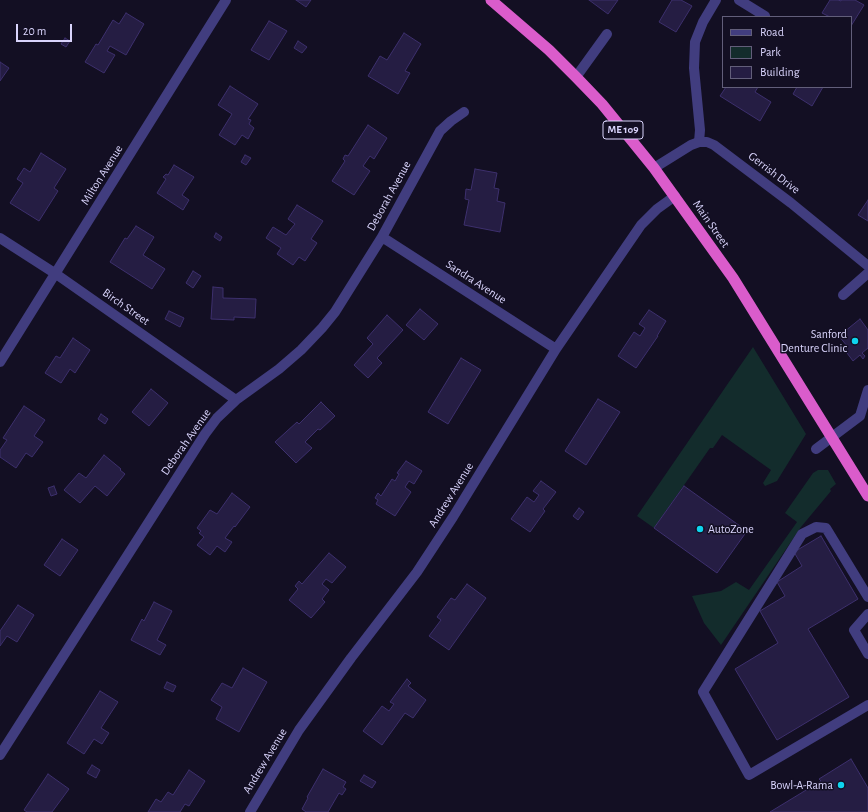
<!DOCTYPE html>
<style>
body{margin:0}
#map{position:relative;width:868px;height:812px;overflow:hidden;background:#130f23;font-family:"Alegreya Sans",sans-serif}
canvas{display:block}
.legend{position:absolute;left:722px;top:16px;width:130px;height:72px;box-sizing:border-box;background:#130f23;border:1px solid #625e7a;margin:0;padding:5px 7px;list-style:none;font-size:12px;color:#d9d4fc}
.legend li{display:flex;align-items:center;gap:8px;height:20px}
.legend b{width:20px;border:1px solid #625e7a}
.scale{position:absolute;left:16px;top:24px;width:56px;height:18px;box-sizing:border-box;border:2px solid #d9d4fc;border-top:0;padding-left:5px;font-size:12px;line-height:14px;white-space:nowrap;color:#d9d4fc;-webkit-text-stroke:3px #130f23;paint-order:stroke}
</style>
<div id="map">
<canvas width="868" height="812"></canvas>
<ul class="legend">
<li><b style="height:5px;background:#413d7f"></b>Road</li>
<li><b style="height:11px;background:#132c2c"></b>Park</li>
<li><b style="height:11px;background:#251d43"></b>Building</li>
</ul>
<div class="scale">20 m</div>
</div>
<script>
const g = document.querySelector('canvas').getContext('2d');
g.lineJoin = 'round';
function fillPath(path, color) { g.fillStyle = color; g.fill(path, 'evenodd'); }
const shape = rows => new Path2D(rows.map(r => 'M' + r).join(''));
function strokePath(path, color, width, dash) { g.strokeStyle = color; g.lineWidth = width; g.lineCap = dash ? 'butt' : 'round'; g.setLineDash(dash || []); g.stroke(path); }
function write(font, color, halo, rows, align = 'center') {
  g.font = font + ' "Alegreya Sans",sans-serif'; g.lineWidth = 3; g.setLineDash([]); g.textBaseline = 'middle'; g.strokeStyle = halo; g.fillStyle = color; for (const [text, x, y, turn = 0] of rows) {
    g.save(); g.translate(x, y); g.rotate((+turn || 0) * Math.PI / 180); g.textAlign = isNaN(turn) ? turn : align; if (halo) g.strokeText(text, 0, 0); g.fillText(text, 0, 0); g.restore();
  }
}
fillPath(shape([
 [753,347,806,434,777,481,765,486,763,483,771,470,722,435,713,448,710,448,654,528,637,516],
 [818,470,828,470,836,484,830,489,831,491,801,527,721,645,704,623,692,596,721,591,736,582,749,590,797,522,785,513,813,473]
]), '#132c2c');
const building = shape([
 [296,0,311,0,306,7,296,0],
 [589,0,618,0,608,14,589,0],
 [672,0,681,0,692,6,676,32,659,22,672,0],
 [830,0,838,0,841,1,841,0,855,0,864,5,851,26,851,17,830,17,822,13,830,0],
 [126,13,144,24,126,55,110,46,107,51,115,55,104,73,85,62,96,44,98,45,113,20,119,24,126,13],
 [269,21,287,31,269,60,251,50,269,21],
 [404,33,421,44,405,71,410,73,398,94,368,76,380,56,387,60,404,33],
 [65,38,70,41,66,47,61,44,65,38],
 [298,41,307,47,302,53,294,48,298,41],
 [0,62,9,68,0,81,0,62],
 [230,86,258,104,248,119,251,120,249,124,254,128,248,139,242,135,235,145,219,135,232,114,218,105,230,86],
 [726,87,758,87,755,92,771,102,760,121,720,96,726,87],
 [797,87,823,87,812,106,793,94,797,87],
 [368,125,387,138,374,159,370,156,363,166,370,171,354,195,332,181,345,161,343,159,345,155,348,156,368,125],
 [41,153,66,169,54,188,58,191,39,221,10,203,23,183,17,179,24,168,30,172,41,153],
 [245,155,251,158,246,165,241,162,245,155],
 [174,165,194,177,182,195,189,200,183,210,157,193,166,179,163,177,166,174,168,175,174,165],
 [475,169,497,173,494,188,499,189,497,201,505,203,500,232,464,225,469,200,465,199,466,189,471,190,475,169],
 [868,200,868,221,858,215,868,200],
 [297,205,323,221,311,239,317,243,305,261,299,257,293,265,277,254,281,248,266,238,273,227,286,235,295,224,288,219,297,205],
 [136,226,154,237,143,255,165,269,152,289,110,262,125,238,127,239,136,226],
 [216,233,222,237,220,241,214,237,216,233],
 [193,271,201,276,193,288,186,283,193,271],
 [213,287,223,288,223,298,256,299,255,318,234,317,234,320,211,319,213,287],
 [420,309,438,324,424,340,406,325,420,309],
 [649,310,666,321,657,336,658,336,636,368,618,356,634,332,640,336,645,328,639,324,649,310],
 [169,311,184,318,180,327,165,319,169,311],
 [387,315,403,330,377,358,382,363,368,378,354,365,373,344,367,338,387,315],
 [860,319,868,330,868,348,862,353,865,356,863,359,860,355,853,361,844,349,847,346,839,336,860,319],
 [73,338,90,350,75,373,70,369,61,383,45,373,56,356,60,358,73,338],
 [461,358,481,370,448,424,428,412,461,358],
 [151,389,168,403,149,426,132,412,151,389],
 [598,399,620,412,586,465,565,451,598,399],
 [321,402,335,416,320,430,318,429,305,442,312,448,296,463,275,442,297,422,299,424,321,402],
 [24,406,45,420,34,436,43,442,32,457,26,453,16,468,0,457,0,450,7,440,3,438,24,406],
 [101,414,108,419,105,424,98,419,101,414],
 [104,455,121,469,120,470,125,474,107,496,95,486,80,503,64,490,79,473,86,478,104,455],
 [406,461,422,471,414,484,409,481,405,487,411,492,395,516,376,504,378,500,375,498,378,493,381,496,392,479,395,481,399,474,397,473,406,461],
 [541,481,556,492,543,509,545,511,530,532,511,519,527,497,534,502,539,495,533,491,541,481],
 [54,486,57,494,51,496,48,488,54,486],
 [684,486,747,531,717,573,654,528,684,486],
 [232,493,250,507,235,527,234,526,225,538,232,542,225,552,217,546,210,555,197,545,204,537,199,533,201,531,197,528,210,510,217,514,232,493],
 [579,508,584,512,578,520,573,516,579,508],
 [821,536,858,599,808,629,849,697,777,740,735,669,778,643,760,611,785,596,777,582,802,566,794,552,821,536],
 [62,539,78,550,60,576,44,565,62,539],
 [329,553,346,567,332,583,326,579,322,584,329,590,322,599,325,602,311,618,289,600,298,589,295,586,299,581,302,584,329,553],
 [467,584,486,598,449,650,429,636,441,620,437,617,451,598,455,600,467,584],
 [154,602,172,611,157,640,166,645,160,655,131,640,142,619,144,621,154,602],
 [18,605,34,615,17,642,7,636,0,646,0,631,18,605],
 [243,668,267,682,239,732,216,719,222,707,211,700,222,683,232,688,243,668],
 [407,679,411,683,408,686,426,700,413,718,405,713,382,745,363,731,382,706,389,711,394,704,390,702,407,679],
 [167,682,176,686,173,692,164,688,167,682],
 [100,691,118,702,101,728,109,733,102,744,94,739,84,754,67,743,100,691],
 [851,759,868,788,868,812,770,812,821,781,819,779,851,759],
 [92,765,100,770,96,778,87,773,92,765],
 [323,769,346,782,343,787,346,789,342,795,339,793,328,812,306,812,302,809,308,798,307,797,323,769],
 [189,770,205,781,189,806,185,804,180,812,148,812,156,799,161,802,168,792,173,795,189,770],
 [48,774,69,789,52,812,27,812,24,810,48,774],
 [364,775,376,782,372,788,360,781,364,775]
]);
fillPath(building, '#251d43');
strokePath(building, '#3d306d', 1);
strokePath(shape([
 [739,0,765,16],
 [576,77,607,34],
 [699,142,700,130,694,68,695,42,703,22,716,0],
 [843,295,868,273],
 [816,449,860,416,868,390],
 [868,597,826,528,816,527,802,534,703,692,749,775,868,705],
 [868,614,854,630,868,654]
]), '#413d7f', 10);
strokePath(shape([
 [654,168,691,145,699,142,707,142,714,145,791,203,868,266],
 [382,237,556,349],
 [0,238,56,274,236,400],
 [0,362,226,0],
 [0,755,205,434,217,418,236,400,279,369,301,350,322,328,335,312,382,237,440,131,451,121,464,112],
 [250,812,299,730,351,658,417,572,453,517,556,349,641,225,657,209,675,196]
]), '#413d7f', 10);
strokePath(shape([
 [491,0,549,50,576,77,602,104,654,168,733,278,868,496]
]), '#da5ccb', 11);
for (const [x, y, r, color] of [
 [855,341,4,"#0ed4ee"],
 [700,529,4,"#0ed4ee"],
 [841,785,4,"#0ed4ee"]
]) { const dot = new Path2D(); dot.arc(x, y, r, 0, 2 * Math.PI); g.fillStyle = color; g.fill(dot); strokePath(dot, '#130f23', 1.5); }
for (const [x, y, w] of [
 [623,130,40]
]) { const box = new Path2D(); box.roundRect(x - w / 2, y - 9, w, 18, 3); g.fillStyle = '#130f23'; g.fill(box); strokePath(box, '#d9d4fc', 1); }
write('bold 11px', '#d9d4fc', null, [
 ["ME 109",623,130]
]);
write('12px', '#d9d4fc', '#130f23', [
 ["Gerrish Drive",774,173,37],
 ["Milton Avenue",102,175,-58],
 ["Deborah Avenue",389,196,-61],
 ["Main Street",711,224,55],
 ["Sandra Avenue",476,282,33],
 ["Birch Street",126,307,35],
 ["Deborah Avenue",186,442,-55],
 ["Andrew Avenue",451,495,-58],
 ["Andrew Avenue",265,761,-59]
]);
write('12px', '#d9d4fc', '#130f23', [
 ["Sanford",847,334],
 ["Denture Clinic",847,348],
 ["AutoZone",708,529,"left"],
 ["Bowl-A-Rama",833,785]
], 'right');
</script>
